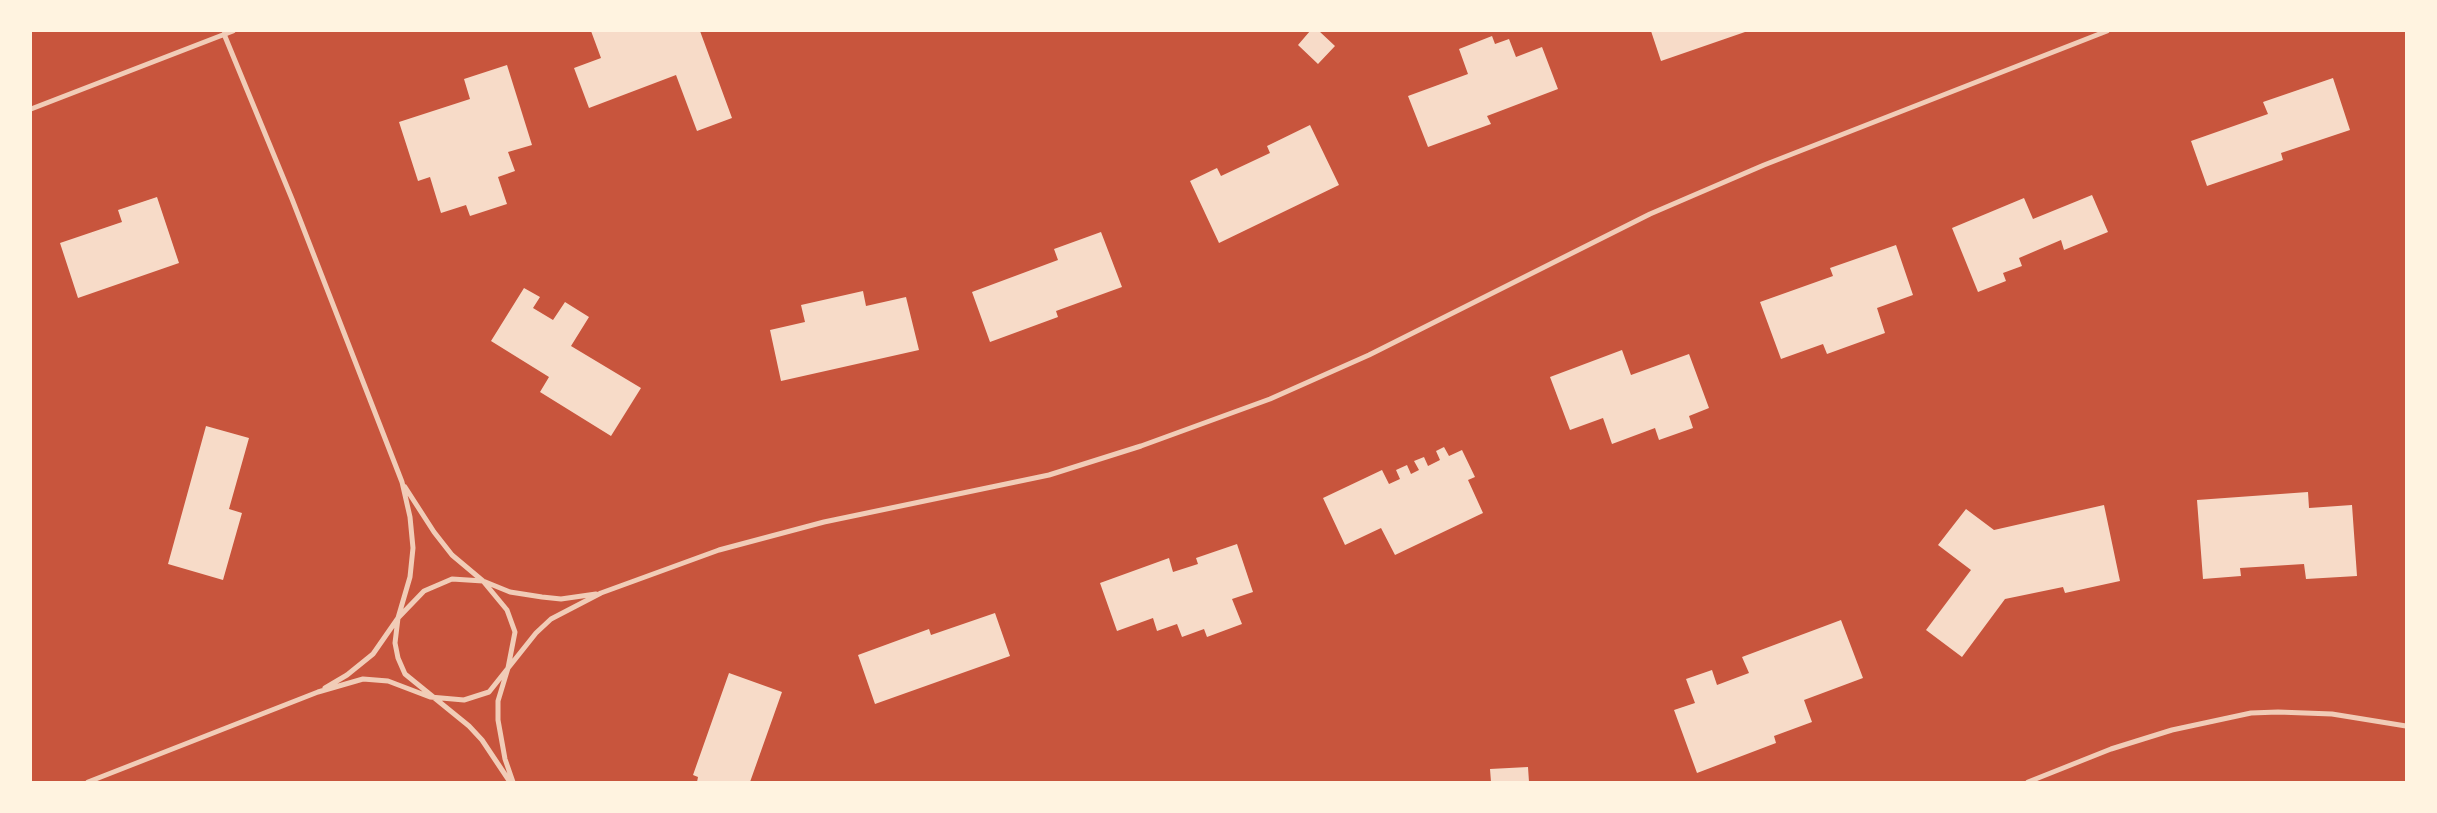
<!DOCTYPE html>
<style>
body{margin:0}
#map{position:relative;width:2437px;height:813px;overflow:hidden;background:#c8553d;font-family:"Alegreya Sans",sans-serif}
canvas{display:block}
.frame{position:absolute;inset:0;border:32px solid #fff3e0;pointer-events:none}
</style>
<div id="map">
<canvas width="2437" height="813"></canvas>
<div class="frame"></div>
</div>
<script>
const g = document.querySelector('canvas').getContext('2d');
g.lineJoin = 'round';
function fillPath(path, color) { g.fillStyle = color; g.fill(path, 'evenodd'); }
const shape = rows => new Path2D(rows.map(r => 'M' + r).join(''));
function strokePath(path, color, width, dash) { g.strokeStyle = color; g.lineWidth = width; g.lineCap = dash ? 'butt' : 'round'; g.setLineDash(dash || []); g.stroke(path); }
fillPath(shape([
 [591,31,700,31,732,118,697,131,676,75,589,108,574,68,601,58],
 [1310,31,1319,31,1335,46,1318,64,1298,45],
 [1651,31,1745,31,1745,32,1661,61],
 [1492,36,1495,44,1509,39,1516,57,1542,47,1558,89,1487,116,1491,124,1428,147,1408,96,1468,74,1459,49],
 [507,65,532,145,508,152,515,171,498,177,507,204,470,216,466,205,441,213,430,177,418,181,399,122,470,99,464,79],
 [2333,78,2350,130,2281,153,2283,160,2207,186,2191,141,2268,114,2263,102],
 [1310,125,1339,185,1219,243,1190,181,1217,168,1221,176,1270,153,1267,146],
 [2092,195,2108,232,2064,250,2061,240,2019,258,2022,266,2003,273,2006,281,1978,292,1952,228,2024,198,2033,219],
 [157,197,179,263,78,298,60,243,122,222,118,210],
 [1101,232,1122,287,1056,311,1058,317,990,342,972,292,1058,260,1054,249],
 [1896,245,1913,295,1877,308,1885,333,1827,354,1823,344,1781,359,1760,302,1833,276,1830,268],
 [524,288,540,297,533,308,553,320,565,302,589,317,571,346,641,388,611,436,540,392,549,377,491,341],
 [863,291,866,306,906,297,919,350,781,381,770,330,805,322,801,305],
 [1622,350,1631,375,1689,354,1709,408,1689,416,1693,428,1659,440,1655,428,1612,444,1603,418,1570,430,1550,377],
 [206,426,249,438,229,509,242,513,223,580,168,564],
 [1444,447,1449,456,1462,450,1475,477,1468,480,1483,513,1395,555,1381,528,1345,545,1323,498,1382,470,1389,484,1400,479,1396,470,1407,465,1411,474,1419,470,1414,461,1424,457,1428,466,1440,460,1436,451],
 [2308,492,2309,508,2352,505,2357,576,2306,579,2304,564,2240,568,2241,576,2203,579,2197,500],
 [2104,505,2120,581,2065,593,2063,587,2005,599,1962,657,1926,630,1971,570,1938,545,1966,509,1994,530],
 [1237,544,1253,592,1232,599,1242,624,1207,637,1204,629,1182,637,1177,624,1157,631,1153,618,1117,631,1100,583,1169,558,1173,572,1198,564,1196,558],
 [995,613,1010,656,875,704,858,655,929,629,931,635],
 [1841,620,1863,678,1804,700,1812,722,1774,736,1776,743,1697,773,1674,710,1695,703,1686,679,1712,670,1717,685,1749,673,1742,657],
 [729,673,782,692,750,782,697,782,698,777,693,775],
 [1528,767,1529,782,1491,782,1490,769]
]), '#f7dbc8');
strokePath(shape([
 [224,34,292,199,402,482,410,517,413,548,410,577,398,618,395,643,398,658,405,674,469,726,482,740,510,782],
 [31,109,233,31],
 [405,487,434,532,452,555,483,581,510,592,542,597,561,599,596,594],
 [325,688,347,675,373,654,398,618,424,591,452,579,483,581,507,610,515,632,508,668,498,701,498,720,505,759,513,782],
 [88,782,318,692,363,679,388,681,430,697,464,700,489,692,536,633,551,619,601,593,719,550,824,522,1049,475,1141,446,1270,399,1369,355,1650,214,1764,165,2107,31],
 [2028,782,2111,749,2172,730,2251,713,2278,712,2332,714,2406,726]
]), '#f1ccb7', 5);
</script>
